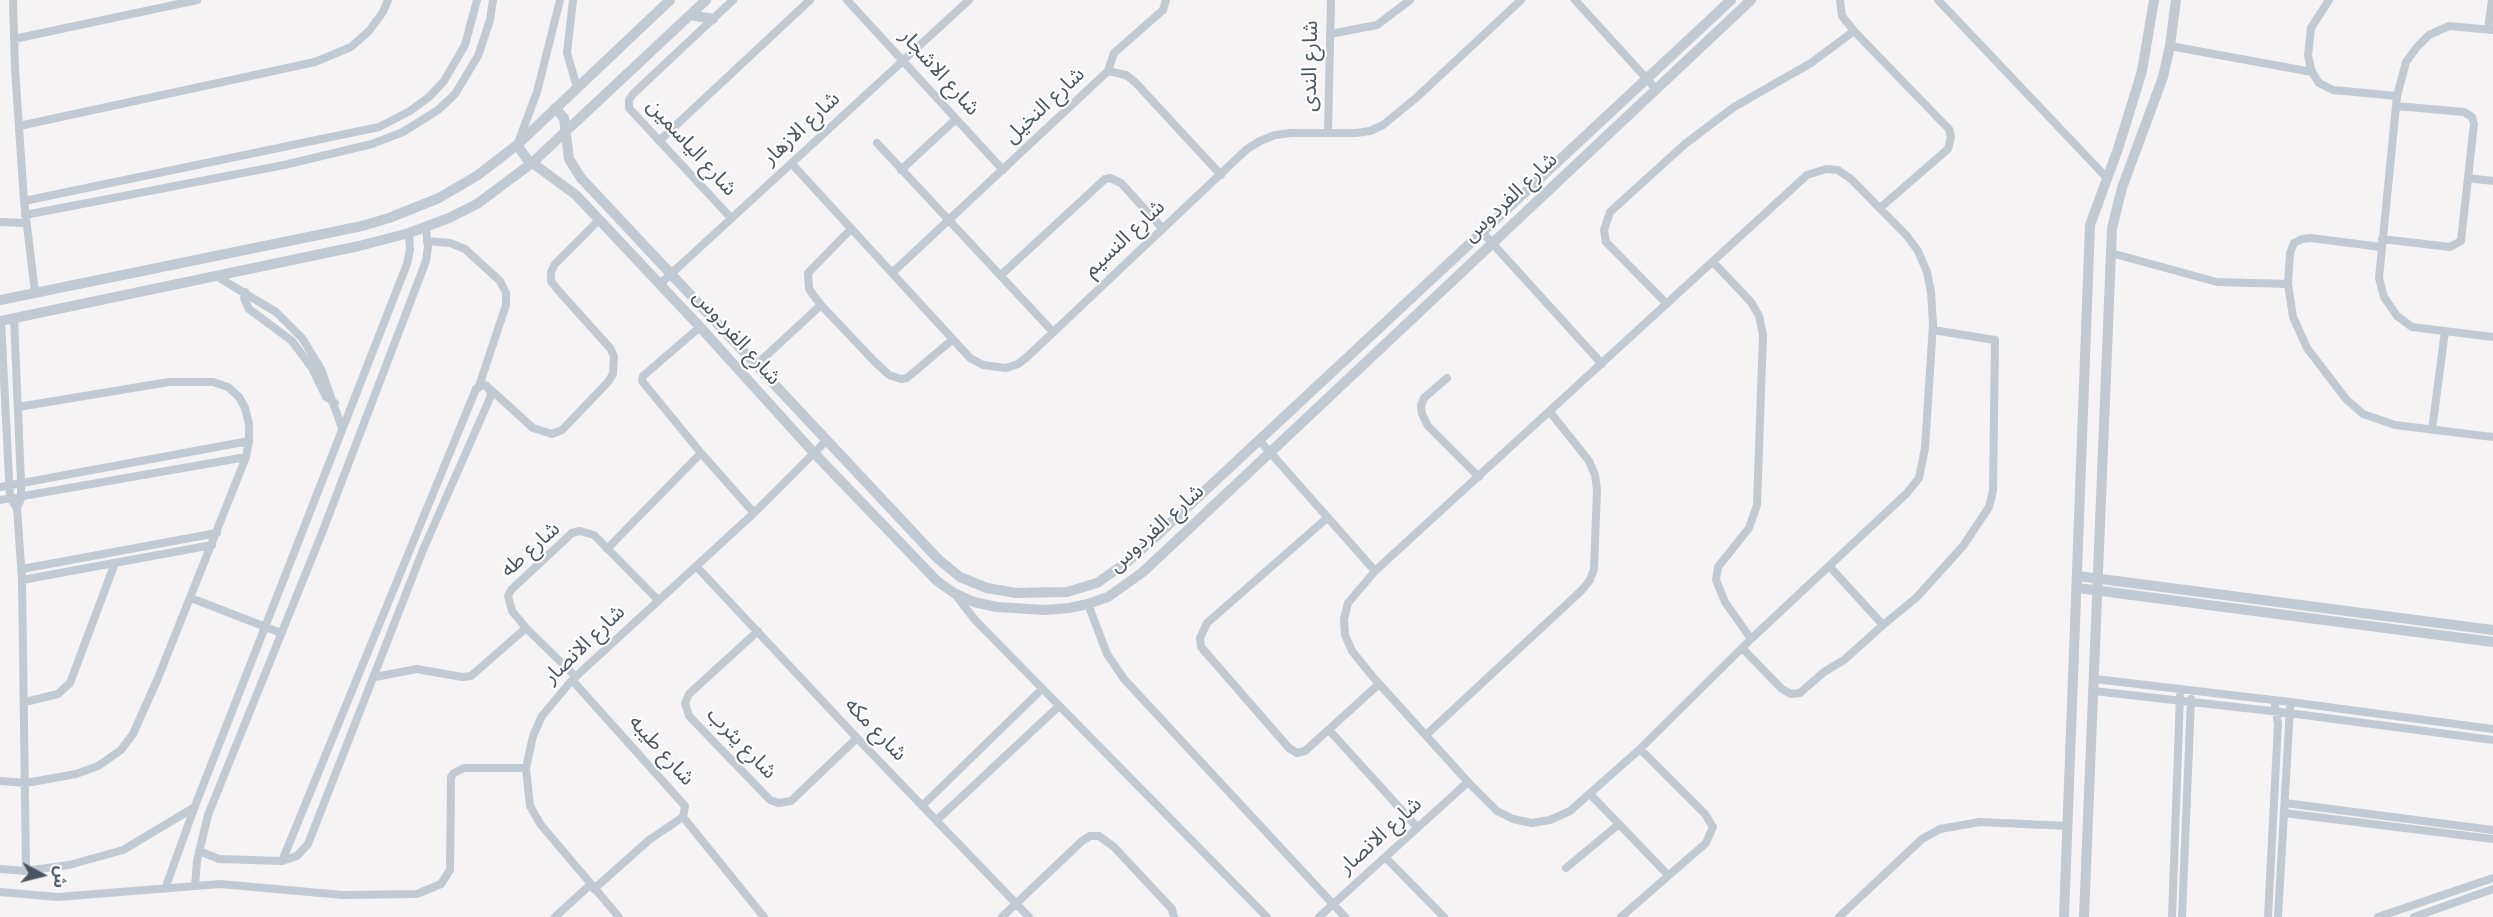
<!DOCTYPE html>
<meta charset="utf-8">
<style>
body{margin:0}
#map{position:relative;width:2493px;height:917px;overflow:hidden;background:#f5f3f3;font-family:Poppins,"Noto Sans Arabic",sans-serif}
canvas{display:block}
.north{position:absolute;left:12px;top:845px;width:60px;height:60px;-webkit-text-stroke:4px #fff;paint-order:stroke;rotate:97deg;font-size:16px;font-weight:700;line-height:24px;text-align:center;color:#4a5561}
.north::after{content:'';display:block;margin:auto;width:21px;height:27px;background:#4a5561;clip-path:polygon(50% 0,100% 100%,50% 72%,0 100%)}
</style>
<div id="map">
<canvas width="2493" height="917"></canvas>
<div class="north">ش</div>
</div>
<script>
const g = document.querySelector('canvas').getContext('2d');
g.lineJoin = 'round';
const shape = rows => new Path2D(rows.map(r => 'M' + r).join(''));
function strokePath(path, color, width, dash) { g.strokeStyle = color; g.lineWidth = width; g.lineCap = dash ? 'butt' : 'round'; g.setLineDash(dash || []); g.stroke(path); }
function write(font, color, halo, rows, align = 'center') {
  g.font = font + ' Poppins,"Noto Sans Arabic",sans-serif'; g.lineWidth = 4.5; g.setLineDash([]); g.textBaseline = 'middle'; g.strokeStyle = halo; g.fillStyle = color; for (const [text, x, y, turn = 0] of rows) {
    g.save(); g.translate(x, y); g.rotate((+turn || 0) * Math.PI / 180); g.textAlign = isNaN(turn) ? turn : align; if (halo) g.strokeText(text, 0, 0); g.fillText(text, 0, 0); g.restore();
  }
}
strokePath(shape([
 [13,0,15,68,24,201,35,292],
 [573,0,567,53,577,87],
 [847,0,1003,170],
 [1575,0,1656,89],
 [1840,0,1842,16,1854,31,1943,123,1949,129,1951,137,1948,149,1880,208],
 [1938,0,2107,178],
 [2329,0,2311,28,2308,56,2312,72,2319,83,2333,90,2397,96],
 [2488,29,2492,0],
 [2493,30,2449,26,2429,35,2417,47,2406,62,2397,96,2379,278,2384,297,2397,316,2412,327,2493,337],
 [1330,34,1377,25,1410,0],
 [14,39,197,0],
 [2170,46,2312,72],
 [1108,71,1114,53,1163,10,1166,0],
 [19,126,315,62,351,47,369,31,383,12,388,0],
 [1328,133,1331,0],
 [659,141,810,0],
 [518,143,537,92,560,0],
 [877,143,1053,332],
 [792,164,970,358,983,365,1006,368,1018,364,1027,357,1247,149,1260,141,1275,135,1291,133,1356,133,1370,131,1383,125,1416,98,1521,0],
 [1826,169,1838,170,1851,179,1907,236,1918,251,1927,272,1931,292,1933,324,1925,448,1919,478,1907,493,1751,639,1640,749,1570,811,1550,820,1532,823,1513,819,1497,811,1468,782,1373,677,1352,651,1345,635,1344,619,1348,603,1375,571,1807,175,1826,169],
 [901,170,956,119],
 [2468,178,2493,181],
 [24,201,379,127,410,111,429,97,444,81,465,45,477,0],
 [25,215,284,165,372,144,403,132,438,110,455,94,478,56,490,20,493,0],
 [731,218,629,108,629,100,633,94,733,0],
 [0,222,25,223],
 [851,229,808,273,809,289,821,305,874,361,889,375,901,379,907,378,952,340],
 [1483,233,1602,364],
 [2382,239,2450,247,2461,241,2474,124,2472,117,2464,112,2396,106],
 [427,241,450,243,465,249,500,281,506,293,506,305,479,386],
 [2381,247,2311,238,2302,239,2294,243,2290,253,2288,284,2293,317,2307,348,2346,399,2363,414,2395,425,2493,437],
 [2111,253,2217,282,2288,284],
 [1713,262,1751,302,1759,316,1763,335,1757,505,1749,528,1718,567,1716,580,1725,602,1751,639],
 [892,273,1108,71,1126,75,1135,82,1221,175],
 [1001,275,1105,179,1110,178,1121,183,1163,229],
 [218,277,276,312,302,338,321,369,342,428],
 [660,284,969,0],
 [245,292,244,298,249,309,292,341,312,368,326,397,335,403],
 [1667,304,1606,242,1604,230,1610,212,1685,144,1734,107,1811,63,1854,31],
 [14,318,21,482,21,499,17,508,22,580,26,871],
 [1,321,10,498,17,508],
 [700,327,643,376,642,381,701,453,754,513],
 [756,365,821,305],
 [1447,378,1424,398,1421,406,1422,414,1428,426,1479,477],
 [490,389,533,428,552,434,562,430,608,382,613,374,614,356,610,348,557,289,551,281,551,272,555,264,599,220],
 [2432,430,2445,331],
 [1260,441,1375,571],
 [0,487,249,441],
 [0,500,246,457],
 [1327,518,1207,623,1200,638,1201,647,1289,748,1297,753,1305,751,1379,684],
 [607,549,701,453],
 [696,566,857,738,1029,917],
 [1830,567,1883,625,1917,597,1963,546,1989,507,1993,491,1995,340,1933,330],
 [22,569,217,533],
 [22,580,212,545],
 [955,594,975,620,1267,917],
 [191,598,281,633],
 [1088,604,1107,654,1124,679,1345,917],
 [758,631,689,694,685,703,689,716,770,800,778,803,791,801,857,738],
 [1742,648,1782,689,1791,694,1800,693,1824,672,1844,660,1883,625],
 [375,677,417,669,462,677,471,676,526,628],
 [576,677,526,628,512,611,508,596,511,590,572,533,580,531,594,535,658,600],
 [2095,679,2290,702,2493,729],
 [572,680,685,806,683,817,649,840,594,889],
 [2094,691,2289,713,2493,740],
 [25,702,58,694,70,683,115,563],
 [1329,730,1417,827],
 [1426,735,1581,591,1590,580,1594,569,1597,490,1595,475,1589,461,1550,412],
 [0,781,26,783,76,774,98,766,121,750,133,734,158,678,246,457,249,441,249,424,245,408,239,397,228,387,213,382,169,382,18,407],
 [1590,794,1668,875],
 [2285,803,2493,830],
 [923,805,1042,689],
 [2284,813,2493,839],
 [683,817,764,917],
 [938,819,1059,706],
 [199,851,219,859,282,861,297,856,308,844,423,550,490,398,491,393,487,386,483,385,476,389,282,861],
 [1385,857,1444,917],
 [1566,868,1619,824],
 [0,869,26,871,69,865,123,850,195,807],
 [195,886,197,861,208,815,322,533,426,261,428,247,426,228],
 [165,889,195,806,407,264,410,250,409,233],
 [0,892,58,897,220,884,343,895,417,894,441,884,450,870,451,777,454,773,464,768,526,768],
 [555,917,590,885],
 [619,917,541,825,530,806,526,768,533,736,542,716,572,680,754,513,827,440],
 [1002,917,1082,841,1090,836,1099,836,1114,847,1172,909,1174,917],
 [1319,917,1468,782],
 [1621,917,1706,843,1713,827,1705,814,1640,749],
 [1839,917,1922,839,1940,829,1980,822,2068,826],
 [2172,917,2180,696],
 [2182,917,2191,699],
 [2268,917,2278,724,2275,706],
 [2278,917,2290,708],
 [2378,917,2493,878],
 [2414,917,2493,889]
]), '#c1c9d2', 8);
strokePath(shape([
 [690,15,713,19],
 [555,108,564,118,569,159,581,178,938,559,960,577,987,588,1016,593,1067,592,1097,583,1127,562,1151,541,1731,0],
 [517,145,527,159,576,195,700,327,814,453,937,581,954,593,974,602,997,607,1045,610,1069,608,1088,604,1108,597,1143,572,1751,0],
 [0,300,362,226,389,218,439,198,478,175,517,145,670,0],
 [0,321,359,246,409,233,449,218,477,204,532,163,706,0],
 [2078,576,2493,630],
 [2078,588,2493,642],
 [2064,917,2090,225,2118,149,2142,71,2154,0],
 [2084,917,2112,228,2122,188,2163,77,2170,46,2176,0]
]), '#c1c9d2', 10);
write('21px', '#4a5561', '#fff', [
 ["شارع الندى",1311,66,-89],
 ["شارع الاشجار",939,73,48],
 ["شارع النخيل",1045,106,-43],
 ["شارع الازهار",802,129,-43],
 ["شارع الياسمين",691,148,48],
 ["شارع الفردوس",1511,198,-43],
 ["شارع النسيم",1125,239,-43],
 ["شارع الفردوس",736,338,48],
 ["شارع الفردوس",1157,529,-42],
 ["شارع طه",531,550,-42],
 ["شارع الانصار",585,645,-44],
 ["شارع مكه",875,730,46],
 ["شارع يثرب",741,744,46],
 ["شارع طيبه",661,751,48],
 ["شارع الانصار",1381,836,-42]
]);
</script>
